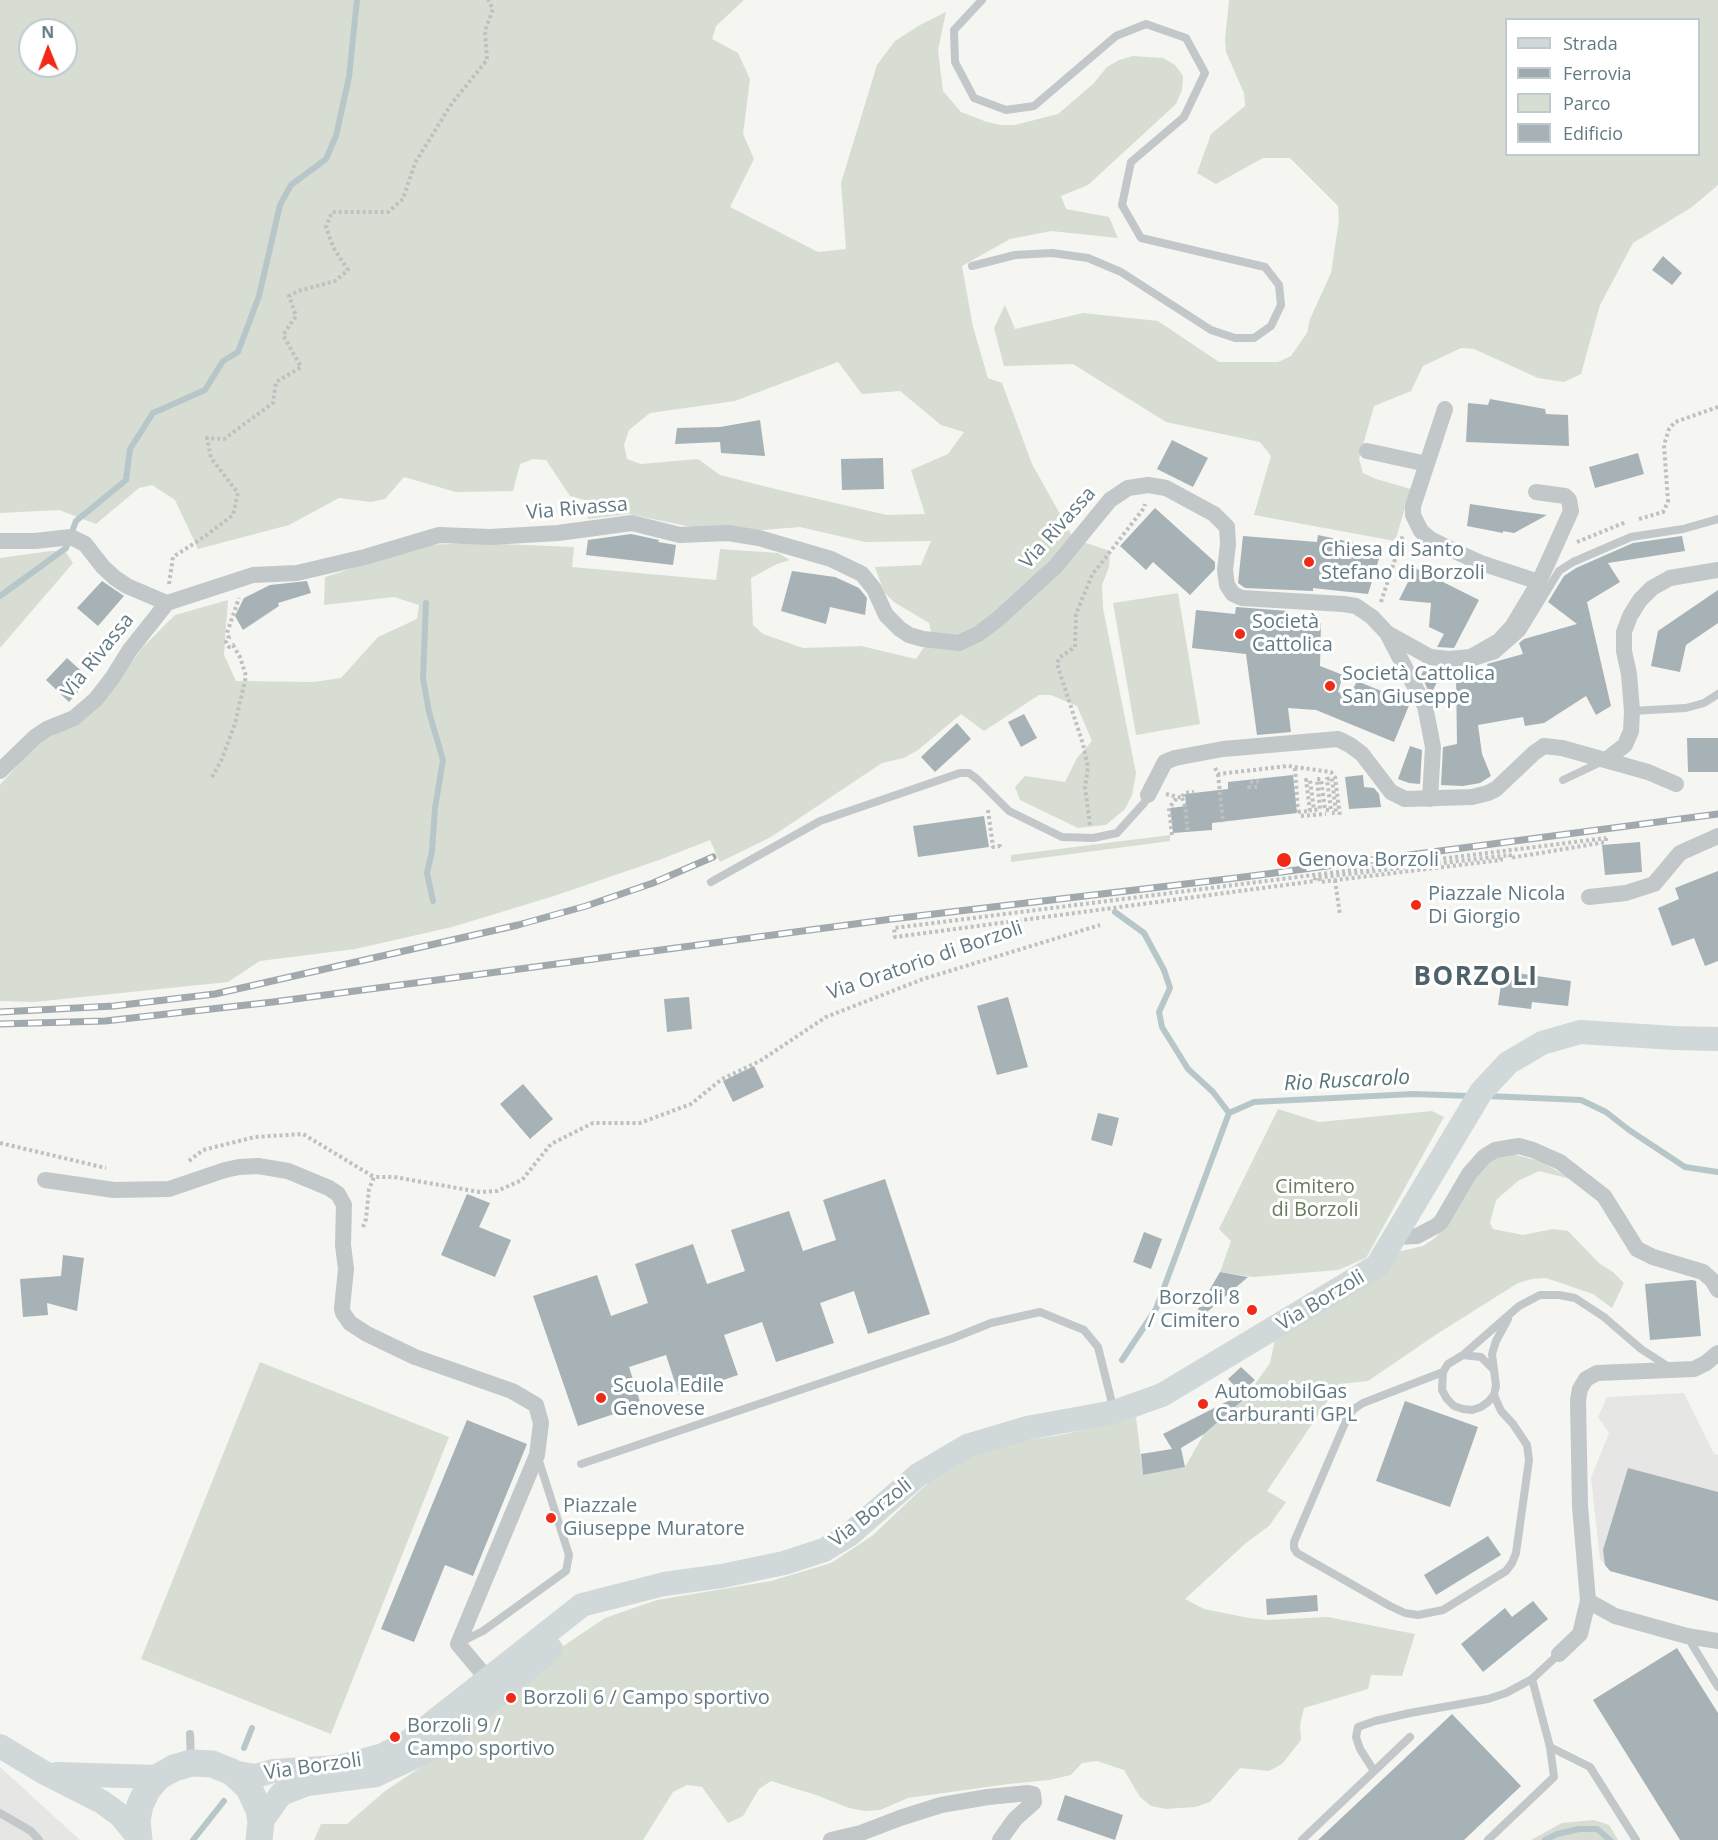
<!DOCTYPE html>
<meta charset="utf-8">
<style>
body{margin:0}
#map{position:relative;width:1718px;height:1840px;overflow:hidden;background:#f5f5f1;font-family:"Open Sans",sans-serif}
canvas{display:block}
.legend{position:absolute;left:1505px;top:18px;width:195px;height:138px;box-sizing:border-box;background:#fff;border:2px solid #c0cace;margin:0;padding:8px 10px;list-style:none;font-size:18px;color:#627a84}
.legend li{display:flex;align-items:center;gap:12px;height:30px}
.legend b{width:30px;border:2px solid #c0cace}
.north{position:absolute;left:18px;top:18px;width:60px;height:60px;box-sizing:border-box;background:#fff;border:2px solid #c0cace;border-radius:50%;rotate:359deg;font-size:16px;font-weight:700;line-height:24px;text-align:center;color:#627a84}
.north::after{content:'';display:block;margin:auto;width:21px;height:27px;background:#f02a17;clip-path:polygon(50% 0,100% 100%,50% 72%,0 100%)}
</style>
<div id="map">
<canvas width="1718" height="1840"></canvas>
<ul class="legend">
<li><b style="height:8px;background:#d0d8da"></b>Strada</li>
<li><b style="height:8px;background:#a0a9ad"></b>Ferrovia</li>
<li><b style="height:16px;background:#d7ddd2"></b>Parco</li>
<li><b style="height:16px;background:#a6b2b5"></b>Edificio</li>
</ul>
<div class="north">N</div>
</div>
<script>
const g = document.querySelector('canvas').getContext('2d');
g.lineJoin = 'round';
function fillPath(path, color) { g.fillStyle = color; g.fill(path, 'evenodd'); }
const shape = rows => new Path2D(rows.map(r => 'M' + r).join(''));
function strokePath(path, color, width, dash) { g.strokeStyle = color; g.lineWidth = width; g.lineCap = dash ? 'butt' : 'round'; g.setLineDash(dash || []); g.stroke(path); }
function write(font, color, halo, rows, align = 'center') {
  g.font = font + ' "Open Sans",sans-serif'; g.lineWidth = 6; g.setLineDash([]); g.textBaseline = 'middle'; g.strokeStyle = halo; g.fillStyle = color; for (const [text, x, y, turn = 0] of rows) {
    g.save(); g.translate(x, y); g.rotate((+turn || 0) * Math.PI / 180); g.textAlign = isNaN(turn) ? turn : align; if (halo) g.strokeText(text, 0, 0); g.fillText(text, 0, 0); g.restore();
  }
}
fillPath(shape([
 [1684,1393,1714,1454,1718,1455,1718,1601,1610,1571,1600,1559,1591,1478,1609,1433,1598,1417,1607,1397],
 [0,1767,80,1840,0,1840]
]), '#e6e6e5');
fillPath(shape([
 [0,0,744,0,716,26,712,39,738,53,750,79,743,134,754,159,730,207,818,252,846,249,841,183,877,65,895,41,920,25,946,12,938,50,943,91,961,112,987,122,1001,125,1015,125,1058,114,1093,84,1107,67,1119,60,1133,56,1163,58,1175,65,1183,76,1182,90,1176,104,1088,185,1061,196,1066,209,1109,217,1118,238,1051,231,1010,239,962,266,973,327,988,378,1002,383,1032,464,1074,539,1110,551,1109,567,1102,585,1103,608,1136,773,1132,795,1125,809,1106,825,1078,828,1020,800,1015,787,1025,776,1065,782,1077,758,1092,741,1077,706,1051,695,1039,695,984,731,961,714,918,750,904,758,882,763,771,837,720,862,710,840,659,860,554,896,452,927,355,949,260,961,228,982,34,1002,0,1001,0,785,36,744,71,726,97,708,142,648,175,615,228,600,224,655,236,681,314,682,341,678,378,637,417,619,419,605,394,597,324,605,325,577,425,545,477,543,574,547,572,567,716,580,720,549,778,553,790,560,777,564,751,578,753,625,763,634,803,648,861,646,916,659,932,636,929,623,894,602,884,592,875,567,921,565,931,541,865,542,800,527,763,530,696,528,629,514,588,519,588,501,570,496,546,460,533,459,520,464,513,491,456,492,404,477,385,499,371,502,339,498,289,525,198,549,175,500,152,485,139,488,96,524,59,510,0,513],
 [30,30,66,30,66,66,30,66],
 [838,362,862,394,900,391,941,425,964,432,948,454,911,470,925,514,887,515,775,489,720,475,698,459,641,464,627,459,624,445,629,430,650,413,735,401],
 [1229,0,1718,0,1718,185,1692,207,1633,243,1600,305,1581,374,1564,382,1538,378,1474,349,1461,348,1423,366,1411,391,1374,406,1359,459,1363,473,1376,479,1411,489,1395,541,1254,515,1271,456,1260,442,1166,422,1073,364,1004,366,994,328,1005,305,1015,329,1083,313,1158,321,1219,362,1278,362,1291,356,1307,333,1310,319,1331,273,1339,220,1338,206,1290,158,1263,158,1216,184,1197,173,1211,134,1245,106,1244,93,1226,52,1225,39],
 [1506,20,1698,20,1698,154,1506,154],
 [51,551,65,551,73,563,0,648,0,558],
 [1178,593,1200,724,1136,735,1113,603],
 [1170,835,1170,841,1011,862,1011,855],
 [1278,1109,1319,1122,1432,1111,1444,1117,1366,1258,1338,1270,1253,1277,1220,1272,1231,1241,1219,1229],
 [1512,1154,1540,1161,1571,1179,1539,1171,1518,1181,1496,1200,1490,1223,1493,1229,1523,1235,1553,1229,1568,1231,1600,1264,1613,1272,1624,1283,1612,1308,1593,1294,1546,1278,1532,1279,1518,1283,1437,1334,1368,1381,1339,1384,1267,1491,1286,1502,1269,1526,1246,1543,1185,1599,1204,1609,1249,1618,1267,1620,1328,1617,1415,1634,1402,1676,1371,1675,1368,1689,1304,1708,1300,1725,1301,1740,1282,1764,1269,1771,1240,1768,1210,1802,1195,1807,1166,1809,1151,1806,1140,1797,1124,1770,1097,1761,1082,1763,1071,1775,1049,1780,1008,1784,908,1798,880,1810,865,1811,849,1808,816,1795,771,1781,759,1789,743,1816,728,1823,702,1787,687,1785,673,1792,643,1840,314,1840,321,1824,347,1824,385,1791,433,1759,562,1647,605,1618,657,1600,771,1581,831,1563,872,1536,934,1477,972,1456,1006,1443,1061,1435,1136,1417,1143,1475,1185,1467,1204,1434,1245,1398,1270,1363,1275,1339,1397,1252,1423,1246,1435,1238,1446,1226,1477,1173,1494,1158],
 [260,1362,449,1437,331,1734,141,1659],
 [1594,1820,1609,1825,1618,1840,1531,1840,1562,1823]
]), '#d7ddd2');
strokePath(shape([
 [0,596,66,548,76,521,126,480,130,449,153,413,205,390,223,361,238,352,259,296,280,205,291,185,326,159,336,136,349,77,357,0],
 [426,603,423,678,429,712,443,760,435,808,432,851,427,873,433,901],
 [1115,912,1144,933,1164,970,1170,988,1159,1012,1162,1027,1188,1069,1213,1092,1229,1113],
 [1487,1096,1581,1100,1606,1112,1629,1130,1685,1167,1718,1172],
 [1122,1360,1156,1309,1229,1113,1254,1102,1413,1094,1471,1096],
 [244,1748,252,1728],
 [193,1840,224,1801],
 [1545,1840,1557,1834,1579,1829,1597,1829,1610,1840]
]), '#b7c7c9', 6);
fillPath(shape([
 [1663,256,1682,273,1672,285,1652,270],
 [1490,399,1545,409,1546,414,1568,415,1569,446,1466,442,1468,403,1488,405],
 [760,420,765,456,721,453,720,442,675,444,677,428,720,427],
 [1172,440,1208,458,1193,487,1157,469],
 [1638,453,1644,474,1595,488,1589,467],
 [883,458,884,489,842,490,841,459],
 [1470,504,1517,511,1547,515,1514,533,1503,531,1503,533,1467,526],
 [1155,508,1215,562,1215,569,1190,595,1153,562,1146,570,1120,546],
 [631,534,659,540,658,542,676,545,673,565,586,555,588,540],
 [1318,535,1382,549,1368,594,1313,588,1313,591,1245,588,1238,583,1243,536,1317,542],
 [1682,536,1685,551,1608,563,1620,582,1587,602,1611,706,1596,715,1586,696,1544,723,1525,726,1523,717,1478,725,1482,754,1491,776,1480,783,1463,786,1441,785,1443,747,1457,744,1456,673,1489,670,1487,664,1523,654,1519,643,1524,639,1577,624,1548,602,1564,576,1576,568,1633,543],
 [1415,568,1479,600,1454,648,1437,647,1444,634,1429,627,1431,603,1399,600],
 [792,571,835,577,859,588,867,598,865,615,830,607,826,624,781,611],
 [102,581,124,596,98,626,77,608],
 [307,581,311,593,278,603,279,606,243,630,235,616,244,598,270,585],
 [1718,590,1718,623,1686,645,1680,672,1651,666,1658,631],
 [1236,607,1288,611,1287,621,1321,623,1320,666,1343,675,1338,692,1349,697,1357,681,1410,703,1394,742,1316,710,1288,708,1291,732,1257,735,1246,654,1192,648,1196,610,1235,614],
 [67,658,90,679,69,702,46,680],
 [1426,667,1444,669,1433,690,1428,690,1421,675],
 [1024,714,1037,738,1021,747,1008,722],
 [957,723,971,739,935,772,921,757],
 [1687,738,1718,738,1718,772,1688,772],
 [1410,746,1422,750,1420,784,1409,783,1398,779],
 [1293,775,1297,813,1212,823,1212,830,1173,833,1170,808,1186,806,1185,794,1228,789,1228,782],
 [1363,775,1364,787,1374,788,1379,794,1381,807,1349,809,1345,777],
 [984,816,989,847,918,857,913,826],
 [1640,842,1642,872,1605,875,1602,845],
 [1718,871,1718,961,1705,966,1694,938,1672,946,1658,908,1679,899,1675,888],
 [1503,971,1571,981,1568,1006,1532,1002,1531,1009,1498,1005],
 [689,997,692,1029,667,1032,664,999],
 [1008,997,1028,1067,997,1075,977,1006],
 [754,1066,764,1087,733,1102,723,1081],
 [523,1084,553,1119,530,1139,500,1104],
 [1098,1113,1119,1118,1112,1146,1091,1140],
 [885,1179,930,1314,868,1334,854,1291,820,1303,834,1343,776,1362,762,1322,724,1335,738,1375,679,1395,666,1355,629,1367,641,1405,578,1426,533,1296,597,1275,611,1316,648,1303,635,1264,693,1244,707,1284,745,1271,731,1230,789,1211,803,1251,836,1240,823,1200],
 [467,1194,490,1203,479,1227,511,1240,495,1277,441,1255],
 [1144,1232,1162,1239,1151,1269,1133,1262],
 [63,1255,84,1258,77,1311,47,1303,48,1315,23,1317,20,1279,61,1276],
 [1220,1272,1248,1277,1192,1325,1190,1323],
 [1692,1280,1696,1281,1701,1336,1650,1340,1645,1284],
 [1241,1367,1255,1380,1241,1393,1228,1379],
 [1240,1395,1243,1400,1204,1434,1181,1448,1185,1467,1143,1475,1141,1454,1172,1449,1163,1434],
 [1405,1401,1478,1427,1450,1507,1376,1481],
 [467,1420,527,1444,473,1576,445,1565,414,1642,381,1629],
 [1628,1468,1718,1492,1718,1601,1610,1571,1605,1565,1603,1550],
 [1488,1536,1501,1555,1436,1595,1424,1575],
 [1317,1595,1318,1611,1267,1615,1266,1599],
 [1533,1601,1548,1619,1483,1672,1461,1644,1505,1608,1512,1617],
 [1677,1648,1718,1713,1718,1840,1680,1840,1593,1700],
 [1452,1714,1521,1786,1464,1840,1318,1840],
 [1065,1795,1123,1815,1115,1840,1057,1820]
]), '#a6b2b5');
strokePath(shape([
 [1639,519,1663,512,1668,502,1664,445,1669,429,1675,422,1718,407],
 [1577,542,1626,522],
 [169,584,173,557,204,537,233,515,238,493,211,458,207,438,224,439,273,403,276,382,301,367,283,335,296,316,289,296,298,291,335,281,348,270,333,247,326,227,332,212,388,212,403,199,415,163,452,103,487,60,485,31,493,9,488,0],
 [1381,602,1403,535],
 [1215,768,1218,774,1288,766,1331,772,1335,777,1340,816],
 [1295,768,1298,812],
 [1218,774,1223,822],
 [212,777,221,761,235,724,246,676,240,657,233,645,229,647,226,642,229,638,227,633,239,598],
 [1259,781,1252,782,1249,787,1260,787],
 [1166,794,1182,798,1184,793,1194,792],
 [1182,798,1185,806,1188,833],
 [988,810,993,847,1000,846,1000,848],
 [1298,812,1310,811,1306,780,1310,780,1314,810,1320,809,1317,779,1321,779,1325,810,1331,810,1327,779,1332,778,1336,813,1332,813],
 [1301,816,1326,814],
 [1090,825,1085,788,1088,767,1083,744,1057,664,1059,658,1075,647,1076,614,1092,575,1144,508,1145,504],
 [1172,835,1169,808,1177,798],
 [1606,838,1606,842,1510,858,1510,855,1501,856,1315,878,1315,881,895,937,894,928,1606,838],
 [1319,878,1320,882,1501,860,1501,856],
 [1335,880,1340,915],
 [0,1143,106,1168],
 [189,1161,203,1150,255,1137,303,1134,374,1177],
 [363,1227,366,1219,369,1189,374,1177,394,1177,480,1192,497,1191,522,1180,551,1144,593,1123,640,1123,691,1104,722,1079,760,1061,826,1017,923,979,1100,925]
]), '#bec0c2', 4, [3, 3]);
strokePath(shape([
 [972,266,1015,255,1052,253,1088,258,1121,272,1211,330,1235,338,1254,338,1271,326,1281,305,1279,285,1265,267,1141,238,1122,205,1131,162,1184,117,1205,73,1186,38,1146,24,1116,36,1034,106,1006,110,974,98,955,62,954,30,982,0],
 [1468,664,1496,655,1522,632,1559,571,1573,562,1631,537,1683,529,1718,519],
 [1632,711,1686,708,1704,703,1718,694],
 [1563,780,1603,761],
 [711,882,820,821,960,773,969,773,977,779,1009,811,1062,837,1093,838,1117,833,1144,803,1148,795],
 [1463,1355,1481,1357,1493,1369],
 [1443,1372,1442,1390,1447,1399,1454,1406,1463,1409,1472,1410,1481,1407,1488,1402,1494,1395,1496,1386,1492,1354,1496,1341,1508,1319],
 [1494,1395,1501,1411,1513,1424,1527,1445,1529,1460,1516,1553,1512,1563,1506,1571,1443,1610,1418,1615,1405,1613,1390,1606,1297,1553,1294,1548,1294,1542,1348,1416,1354,1409,1363,1403,1443,1372,1448,1364,1463,1355,1519,1306,1540,1295,1559,1295,1575,1298,1604,1317,1641,1349,1669,1367],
 [581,1464,951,1339,991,1323,1040,1312,1084,1330,1098,1347,1114,1411],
 [1687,1636,1718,1687],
 [461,1642,483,1631,566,1571,569,1555,538,1458],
 [190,1734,191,1759],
 [1550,1747,1590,1767,1636,1840],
 [1374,1771,1360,1749,1356,1737,1358,1727,1375,1721,1410,1713,1488,1699,1506,1693,1532,1679],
 [0,1813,31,1831,39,1840],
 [1302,1840,1410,1737],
 [1488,1840,1554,1777,1550,1747,1532,1679,1559,1654]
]), '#c2c7c9', 8);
strokePath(shape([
 [1445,409,1413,506,1413,515,1421,531,1430,539,1450,549,1481,563,1539,582],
 [1367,451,1427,464],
 [0,541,35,541,71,537,85,544,103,567,115,578,127,586,167,603,253,575,297,573,365,557,439,535,490,537,558,533,632,523,680,535,728,533,759,538,831,559,862,574,874,589,886,615,900,629,909,635,923,639,959,643,978,634,998,619,1056,566,1110,500,1128,488,1148,485,1166,488,1214,514,1227,527,1228,544,1225,570,1227,585,1233,594,1242,598,1343,604,1356,606,1372,617,1387,633,1425,706,1433,747,1430,799],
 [1387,633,1430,657,1449,659,1471,657,1499,641,1512,627,1539,582,1571,511,1569,500,1565,496,1536,492],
 [1606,760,1625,745,1631,731,1632,711,1629,674,1624,651,1624,632,1630,616,1640,600,1652,588,1670,578,1718,570],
 [0,771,35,737,47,729,74,718,96,699,113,677,129,651,167,603],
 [1148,795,1165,762,1175,758,1223,749,1338,739,1350,745,1362,754,1391,792,1405,799,1472,797,1488,793,1496,789,1534,753,1544,746,1562,748,1648,772,1676,784],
 [1589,897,1626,893,1654,884,1680,853,1718,836],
 [45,1180,114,1190,169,1189,225,1170,239,1167,258,1166,288,1171,329,1188,338,1194,344,1205,343,1245,346,1269,342,1308,343,1313,350,1323,367,1334,415,1357,512,1391,536,1405,541,1423,537,1455,458,1644,495,1688],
 [1394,1237,1417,1236,1436,1226,1441,1222,1469,1174,1484,1157,1495,1150,1519,1146,1533,1150,1560,1162,1604,1196,1637,1249,1653,1257,1703,1272,1712,1280,1718,1290],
 [1588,1601,1615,1616,1687,1636,1718,1641],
 [1559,1654,1580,1634,1588,1601,1580,1506,1578,1400,1580,1389,1586,1379,1597,1373,1694,1369,1706,1363,1718,1353],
 [831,1840,861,1833,900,1818,941,1805,988,1797,1028,1793,1033,1794,1034,1802,1015,1819,1000,1840]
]), '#c2c7c9', 16);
strokePath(shape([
 [0,1746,43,1772,102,1802,120,1815,138,1837],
 [232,1772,256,1776,273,1771,339,1767,383,1755,408,1742,582,1605,664,1584,722,1576,784,1563,824,1550,849,1535,918,1475,967,1446,1027,1428,1114,1412,1162,1395,1377,1266,1481,1092,1508,1063,1542,1043,1580,1032,1674,1038,1718,1039],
 [57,1774,158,1777],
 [261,1822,281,1794,307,1784,376,1775,436,1747,551,1649]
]), '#d0d8da', 24);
strokePath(shape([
 [139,1840,137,1821,140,1805,147,1790,158,1777,174,1768,191,1763,212,1764,232,1772,249,1788,259,1810,261,1822,259,1840]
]), '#d0d8da', 27);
const rail = shape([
 [0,1012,114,1006,215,994,518,925,586,906,653,883,713,857],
 [0,1024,105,1021,273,1002,892,919,1244,877,1718,814]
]);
strokePath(rail, '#a0a9ad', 7);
strokePath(rail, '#fff', 4.5, [14]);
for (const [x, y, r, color] of [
 [1309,562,6,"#f02a17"],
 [1240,634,6,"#f02a17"],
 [1330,686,6,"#f02a17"],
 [1284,860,8,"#f02a17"],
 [1416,905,6,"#f02a17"],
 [1252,1310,6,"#f02a17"],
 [601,1398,6,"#f02a17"],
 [1203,1404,6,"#f02a17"],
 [551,1518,6,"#f02a17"],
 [511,1698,6,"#f02a17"],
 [395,1737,6,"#f02a17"]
]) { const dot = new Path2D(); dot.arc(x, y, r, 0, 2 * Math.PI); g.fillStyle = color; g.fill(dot); strokePath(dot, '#fff', 2); }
write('20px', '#627a84', '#fff', [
 ["Via Rivassa",577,509,-5],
 ["Via Rivassa",1058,528,-48],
 ["Via Rivassa",98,656,-51],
 ["Via Oratorio di Borzoli",925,961,-19],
 ["Via Borzoli",1321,1301,-31],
 ["Via Borzoli",871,1513,-38],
 ["Via Borzoli",313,1767,-8]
]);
write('20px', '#627a84', '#fff', [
 ["Chiesa di Santo",1321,550],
 ["Stefano di Borzoli",1321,573],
 ["Società",1252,622],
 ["Cattolica",1252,645],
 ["Società Cattolica",1342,674],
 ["San Giuseppe",1342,697],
 ["Genova Borzoli",1298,860],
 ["Piazzale Nicola",1428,894],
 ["Di Giorgio",1428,917],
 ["Borzoli 8",1240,1298,"right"],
 ["/ Cimitero",1240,1321,"right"],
 ["Scuola Edile",613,1386],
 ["Genovese",613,1409],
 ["AutomobilGas",1215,1392],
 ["Carburanti GPL",1215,1415],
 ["Piazzale",563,1506],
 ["Giuseppe Muratore",563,1529],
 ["Borzoli 6 / Campo sportivo",523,1698],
 ["Borzoli 9 /",407,1726],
 ["Campo sportivo",407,1749]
], 'left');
write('20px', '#6a7b61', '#fff', [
 ["Cimitero",1315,1187],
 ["di Borzoli",1315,1210]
]);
write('italic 21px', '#59767b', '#fff', [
 ["Rio Ruscarolo",1347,1081,-3]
]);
g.letterSpacing = '1.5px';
write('bold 26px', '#506269', '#fff', [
 ["BORZOLI",1476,978]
]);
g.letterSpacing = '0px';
</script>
